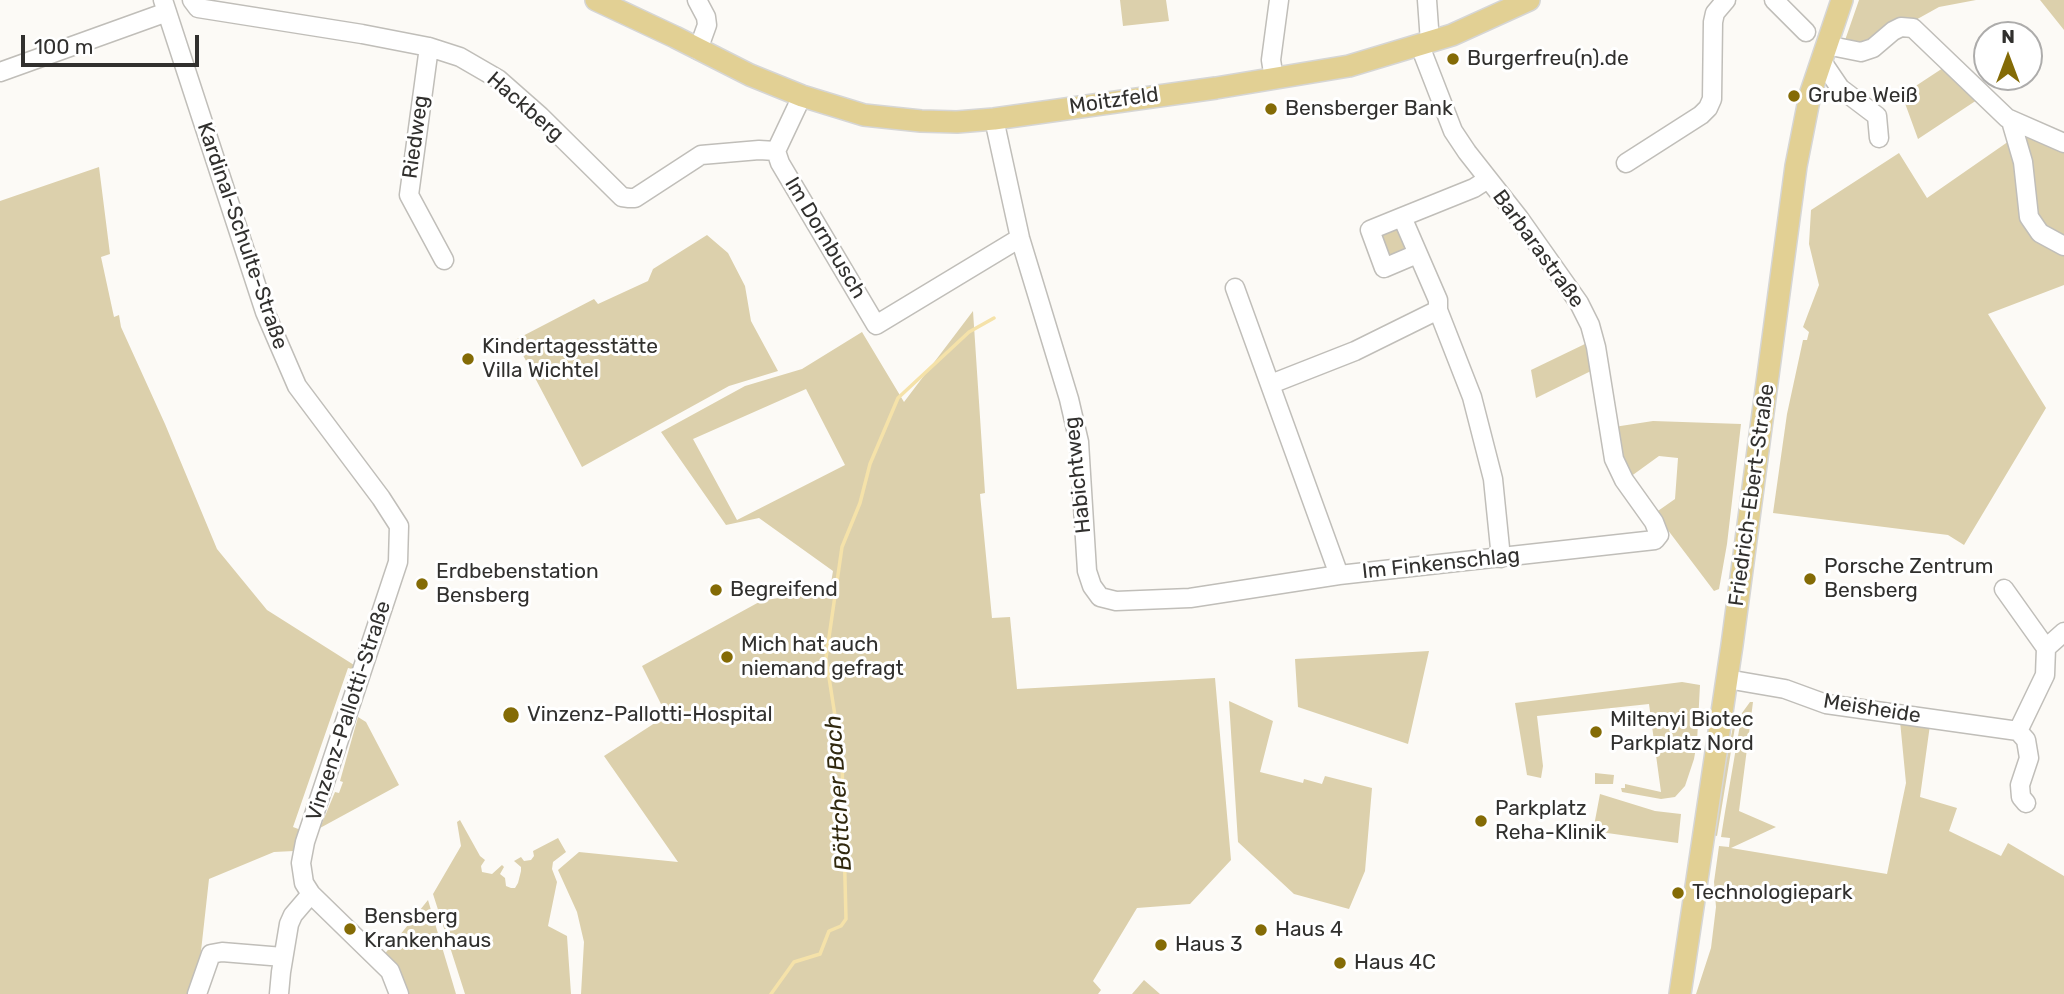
<!DOCTYPE html>
<meta charset="utf-8">
<style>
body{margin:0}
#map{position:relative;width:2064px;height:994px;overflow:hidden;background:#fcfaf6;font-family:Rubik,sans-serif}
canvas{display:block}
.north{position:absolute;left:1973px;top:21px;width:70px;height:70px;box-sizing:border-box;background:#fff;border:2px solid #adacab;border-radius:50%;rotate:0deg;font-size:19px;font-weight:700;line-height:28px;text-align:center;color:#31302e}
.north::after{content:'';display:block;margin:auto;width:24px;height:32px;background:#846b06;clip-path:polygon(50% 0,100% 100%,50% 72%,0 100%)}
.scale{position:absolute;left:21px;top:35px;width:178px;height:32px;box-sizing:border-box;border:4px solid #31302e;border-top:0;padding-left:9px;font-size:21px;line-height:24px;white-space:nowrap;color:#31302e;-webkit-text-stroke:5px #fff;paint-order:stroke}
</style>
<div id="map">
<canvas width="2064" height="994"></canvas>
<div class="north">N</div>
<div class="scale">100 m</div>
</div>
<script>
const g = document.querySelector('canvas').getContext('2d');
g.lineJoin = 'round';
function fillPath(path, color) { g.fillStyle = color; g.fill(path, 'evenodd'); }
const shape = rows => new Path2D(rows.map(r => 'M' + r).join(''));
function strokePath(path, color, width, dash) { g.strokeStyle = color; g.lineWidth = width; g.lineCap = dash ? 'butt' : 'round'; g.setLineDash(dash || []); g.stroke(path); }
function write(font, color, halo, rows, align = 'center') {
  g.font = font + ' Rubik,sans-serif'; g.lineWidth = 6; g.setLineDash([]); g.textBaseline = 'middle'; g.strokeStyle = halo; g.fillStyle = color; for (const [text, x, y, turn = 0] of rows) {
    g.save(); g.translate(x, y); g.rotate((+turn || 0) * Math.PI / 180); g.textAlign = isNaN(turn) ? turn : align; if (halo) g.strokeText(text, 0, 0); g.fillText(text, 0, 0); g.restore();
  }
}
fillPath(shape([
 [1120,0,1166,0,1169,21,1123,26],
 [1859,0,1976,0,1939,7,1876,42,1843,46],
 [2040,0,2064,0,2064,30],
 [1943,68,1980,98,1918,139,1902,95],
 [2022,133,2064,151,2064,242,2036,225],
 [2012,139,2023,205,2064,250,2064,285,1988,314,2046,408,1964,545,1948,535,1773,513,1787,414,1803,340,1807,340,1809,332,1803,327,1819,285,1809,244,1811,210,1899,153,1927,198],
 [99,167,110,254,101,257,114,317,119,315,121,327,165,424,217,549,267,610,354,665,352,669,348,668,293,827,301,830,294,851,274,852,209,879,198,978,192,994,0,994,0,201],
 [1397,227,1408,249,1390,261,1378,235],
 [707,235,728,253,745,286,751,321,778,371,729,386,582,467,515,340,594,299,598,304,648,281,653,269],
 [973,311,985,493,980,494,992,618,1010,617,1017,689,1215,678,1231,860,1190,904,1137,908,1093,981,1101,990,1098,994,581,994,584,942,577,912,558,870,579,852,678,862,604,756,661,719,665,712,642,666,761,601,830,589,833,571,759,518,726,525,661,432,745,386,802,369,862,332,904,402],
 [806,389,845,465,737,520,693,439],
 [1587,343,1593,370,1536,398,1531,370],
 [1653,421,1741,424,1727,544,1719,589,1714,591,1655,513,1675,499,1678,458,1659,456,1630,477,1622,462,1614,427],
 [1429,651,1408,744,1298,707,1295,659],
 [1682,682,1700,685,1697,742,1694,759,1685,786,1675,797,1661,799,1622,792,1621,788,1625,788,1625,784,1661,792,1649,704,1537,716,1543,766,1541,778,1527,775,1515,703],
 [1229,701,1273,721,1260,772,1303,783,1304,779,1322,784,1325,776,1372,788,1365,871,1349,909,1294,894,1238,842],
 [1750,702,1753,702,1739,811,1776,827,1731,848,1887,874,1906,783,1900,721,1930,725,1920,797,1957,808,1949,831,2001,856,2008,843,2064,876,2064,994,1696,994,1711,948,1716,907,1714,882,1719,846,1729,847,1730,838,1721,837,1725,812,1742,713],
 [358,717,366,722,399,785,320,828,335,792,339,793,343,782,340,781],
 [1733,726,1735,727,1717,836,1713,835,1719,799],
 [1595,773,1614,775,1613,784,1595,784],
 [1600,794,1655,811,1681,814,1678,843,1593,831],
 [460,820,480,856,485,860,481,866,482,872,492,874,502,865,504,867,500,874,505,878,506,886,511,888,515,888,518,883,521,871,521,867,514,861,521,857,524,861,531,860,534,856,533,851,558,838,566,852,553,862,552,869,557,882,548,926,567,936,571,994,465,994,433,894,461,846,457,822],
 [428,900,456,994,408,994,405,985,383,956],
 [1144,980,1160,994,1132,994]
]), '#dcd0ac');
strokePath(shape([
 [771,994,794,962,820,954,829,931,841,926,846,919,842,761,826,658,842,547,860,503,870,464,898,398,969,332,994,318]
]), '#f5e2a9', 3.5);
const minor = shape([
 [163,0,265,312,297,386,381,498,399,526,398,562,305,842,301,863,304,883,311,894,390,971,399,994],
 [192,0,198,8,362,34,429,47,460,57,498,79,540,116,622,197,629,198,635,198,701,155,759,150,776,151],
 [697,0,706,17,707,25,698,50],
 [1427,0,1430,42],
 [1774,0,1806,32],
 [1826,45,1861,52,1873,48,1893,31,1901,27,1913,28,2007,118,2064,143],
 [429,47,409,195,444,260],
 [1821,60,1840,88,1877,116,1879,138],
 [0,72,167,12],
 [1274,79,1271,60,1279,0],
 [994,119,1020,238,1069,399,1079,442,1087,571,1092,586,1100,597,1116,601,1190,598,1339,575,1655,540,1659,535,1654,522,1624,480,1614,459,1596,347,1590,325,1579,303,1519,218,1467,152,1453,131,1420,46],
 [2011,121,2023,162,2029,217,2040,233,2064,246],
 [776,151,780,163,876,325,1020,238],
 [776,151,802,96],
 [1626,163,1701,115,1708,108,1712,99,1713,22,1715,13,1726,0],
 [1402,217,1370,230,1384,268,1417,254],
 [1235,288,1339,575],
 [1438,310,1472,397,1493,479,1501,558],
 [1271,384,1355,351,1438,310,1438,300,1402,217,1474,188,1488,179],
 [2046,648,2064,632],
 [1727,679,1785,689,1826,704,2018,731,2045,675,2046,648,2004,589],
 [2018,731,2026,740,2029,758,2020,785,2021,797,2026,803],
 [197,994,211,954,222,952,283,957],
 [279,994,281,972,289,924,293,915,311,894]
]);
const major = shape([
 [596,0,675,37,750,75,802,96,864,115,921,121,957,122,994,119,1216,88,1349,66,1452,35,1529,0],
 [1680,994,1732,645,1796,166,1810,95,1842,0]
]);
strokePath(minor, '#c0beb9', 21);
strokePath(major, '#d6d6d5', 24);
strokePath(minor, '#fff', 18);
strokePath(major, '#e2d094', 21);
for (const [x, y, r, color] of [
 [1453,59,7,"#846b06"],
 [1794,96,7,"#846b06"],
 [1271,109,7,"#846b06"],
 [468,359,7,"#846b06"],
 [1810,579,7,"#846b06"],
 [422,584,7,"#846b06"],
 [716,590,7,"#846b06"],
 [727,657,7,"#846b06"],
 [511,715,9,"#846b06"],
 [1596,732,7,"#846b06"],
 [1481,821,7,"#846b06"],
 [1678,893,7,"#846b06"],
 [350,929,7,"#846b06"],
 [1261,930,7,"#846b06"],
 [1161,945,7,"#846b06"],
 [1340,963,7,"#846b06"]
]) { const dot = new Path2D(); dot.arc(x, y, r, 0, 2 * Math.PI); g.fillStyle = color; g.fill(dot); strokePath(dot, '#fff', 2.5); }
write('21px', '#31302e', '#fff', [
 ["Burgerfreu(n).de",1467,59],
 ["Grube Weiß",1808,96],
 ["Bensberger Bank",1285,109],
 ["Kindertagesstätte",482,347],
 ["Villa Wichtel",482,371],
 ["Porsche Zentrum",1824,567],
 ["Bensberg",1824,591],
 ["Erdbebenstation",436,572],
 ["Bensberg",436,596],
 ["Begreifend",730,590],
 ["Mich hat auch",741,645],
 ["niemand gefragt",741,669],
 ["Vinzenz-Pallotti-Hospital",527,715],
 ["Miltenyi Biotec",1610,720],
 ["Parkplatz Nord",1610,744],
 ["Parkplatz",1495,809],
 ["Reha-Klinik",1495,833],
 ["Technologiepark",1692,893],
 ["Bensberg",364,917],
 ["Krankenhaus",364,941],
 ["Haus 4",1275,930],
 ["Haus 3",1175,945],
 ["Haus 4C",1354,963]
], 'left');
write('21px', '#31302e', '#fff', [
 ["Moitzfeld",1114,101,-8],
 ["Hackberg",525,107,41],
 ["Riedweg",416,137,-82],
 ["Kardinal-Schulte-Straße",242,236,71],
 ["Im Dornbusch",825,238,59],
 ["Barbarastraße",1538,249,54],
 ["Habichtweg",1078,475,-96],
 ["Friedrich-Ebert-Straße",1752,495,-82],
 ["Im Finkenschlag",1441,564,-6],
 ["Meisheide",1872,709,9],
 ["Vinzenz-Pallotti-Straße",349,711,-72]
]);
write('italic 23px', '#31290f', '#fff', [
 ["Böttcher Bach",839,793,-94]
]);
</script>
